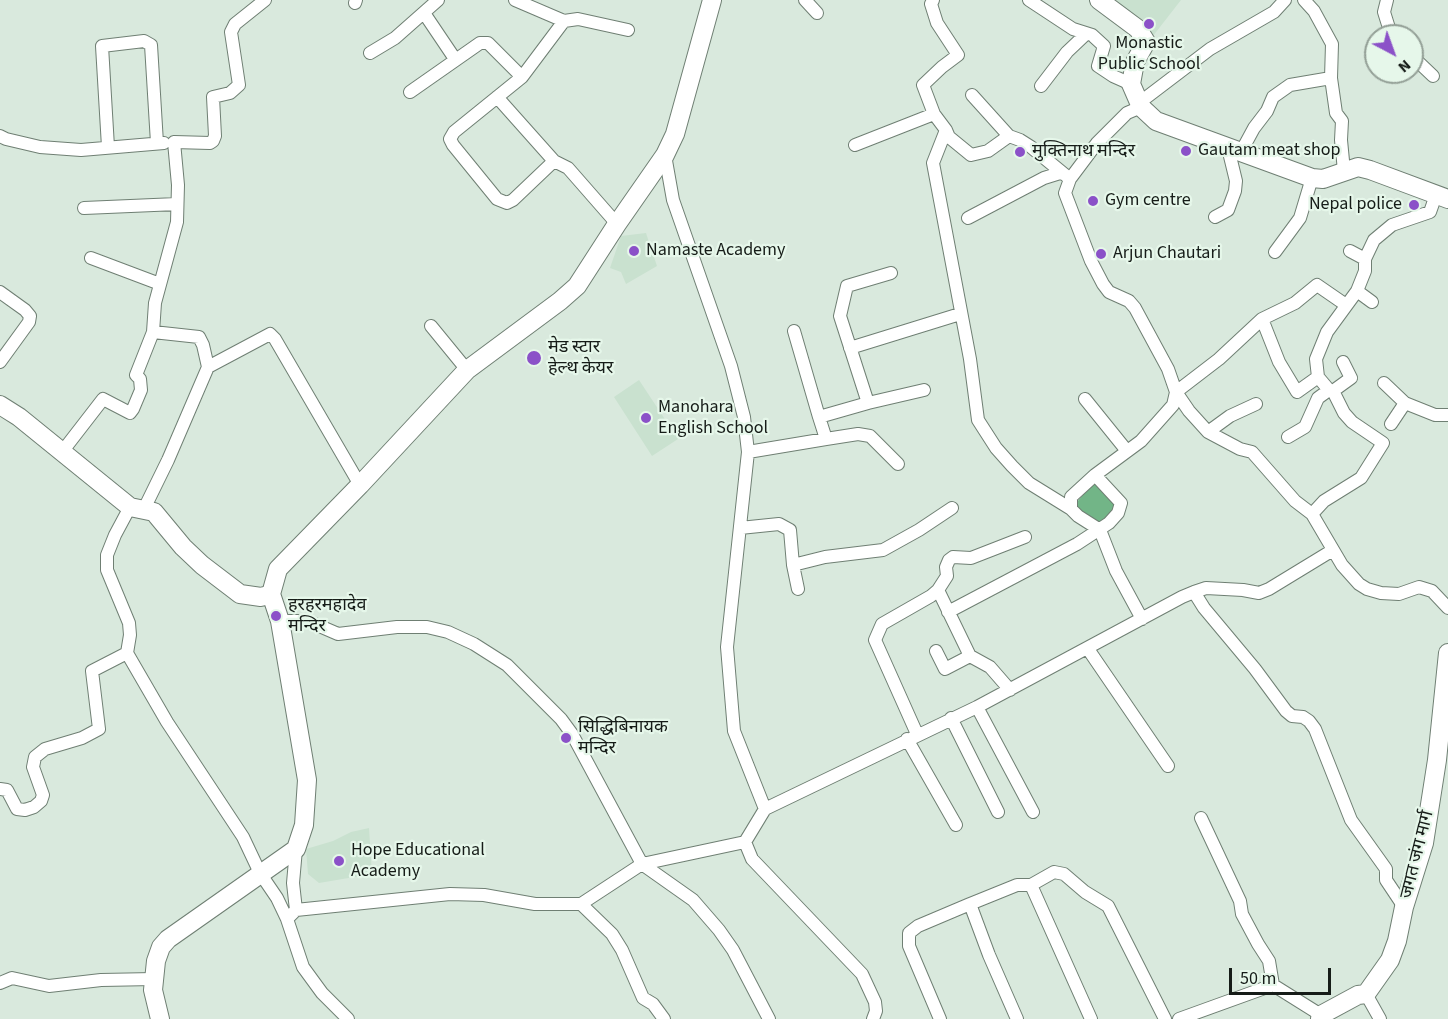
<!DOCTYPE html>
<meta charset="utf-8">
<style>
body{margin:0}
#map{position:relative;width:1448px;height:1019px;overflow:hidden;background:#d9e9dd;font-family:"Source Sans 3",sans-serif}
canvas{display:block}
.north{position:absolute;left:1364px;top:24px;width:60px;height:60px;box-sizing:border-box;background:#e6f7ea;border:2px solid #939f96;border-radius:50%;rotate:139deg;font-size:16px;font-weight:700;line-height:24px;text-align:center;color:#161c18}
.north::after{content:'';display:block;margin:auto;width:21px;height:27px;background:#8b51c8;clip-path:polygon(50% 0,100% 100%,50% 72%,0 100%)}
.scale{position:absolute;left:1229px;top:968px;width:102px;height:27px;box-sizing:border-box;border:3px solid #161c18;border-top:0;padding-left:8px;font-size:18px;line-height:21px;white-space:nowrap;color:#161c18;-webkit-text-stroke:4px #e6f7ea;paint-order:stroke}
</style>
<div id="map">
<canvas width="1448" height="1019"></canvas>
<div class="north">N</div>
<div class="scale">50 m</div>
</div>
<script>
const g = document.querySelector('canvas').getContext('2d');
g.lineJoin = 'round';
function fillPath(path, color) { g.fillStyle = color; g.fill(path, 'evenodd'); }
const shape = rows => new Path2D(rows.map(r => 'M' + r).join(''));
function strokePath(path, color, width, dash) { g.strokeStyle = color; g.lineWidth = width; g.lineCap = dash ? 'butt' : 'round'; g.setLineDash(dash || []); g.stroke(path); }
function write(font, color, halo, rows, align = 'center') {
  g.font = font + ' "Source Sans 3","Noto Sans Devanagari",sans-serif'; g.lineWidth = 4.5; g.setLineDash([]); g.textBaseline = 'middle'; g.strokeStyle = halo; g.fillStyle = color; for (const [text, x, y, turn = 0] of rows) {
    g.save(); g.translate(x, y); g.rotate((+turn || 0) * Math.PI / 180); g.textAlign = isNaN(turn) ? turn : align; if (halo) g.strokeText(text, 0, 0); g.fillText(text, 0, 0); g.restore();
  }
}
fillPath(shape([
 [1114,0,1181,0,1153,36,1121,12],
 [646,233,657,266,626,284,621,272,610,268,621,236],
 [639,380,678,439,652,456,614,397],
 [369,828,372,874,319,883,308,874,306,849,333,841,351,832]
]), '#c9e1cf');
fillPath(shape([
 [1097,483,1117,503,1115,511,1101,524,1094,522,1077,507,1076,503,1089,488]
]), '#72b587');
const street = shape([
 [515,0,564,21,578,19,628,30],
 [805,0,817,13],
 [933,0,931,4,937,23,958,55,942,67,923,85,934,114,946,130,949,137,971,155,988,151,1009,136,1020,140,1031,147,1070,179],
 [1029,0,1073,29,1092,35,1104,46,1098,66,1113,76,1131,84],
 [1387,0,1384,12,1389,28,1395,36],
 [355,3,356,0],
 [424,13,455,59],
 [370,53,395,38,438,0],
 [1412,56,1433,76],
 [1331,78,1336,113,1342,121,1341,140,1344,171],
 [1041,86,1067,52,1086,34],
 [410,92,480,43,488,43,522,77],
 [972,95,1009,136],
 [497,97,554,161,568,168,617,224],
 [1139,103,1210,49,1274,12,1285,0],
 [1141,107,1127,113,1097,143,1070,179,1065,193,1091,261,1103,284,1109,292,1129,301,1135,308,1168,369,1176,392,1189,411,1208,432,1240,449,1252,452,1295,501,1312,514,1324,501,1361,478,1383,443,1352,422,1344,413,1333,391,1329,390,1318,377,1316,359,1327,332,1357,291],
 [946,130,933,163,970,359,978,420,996,448,1012,466,1029,483,1071,509],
 [0,136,6,139,40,147,81,150,164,143],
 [855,145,934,114],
 [108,147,102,46,144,41,151,45,157,143],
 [1241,152,1254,128,1267,111,1273,97,1290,85,1331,78,1332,44,1314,11,1304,0],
 [665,155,673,200,731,366,744,417,748,452,727,647,734,731,765,809],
 [554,161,513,200,507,203,497,199,453,145,450,139,454,132,522,77,564,21],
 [84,208,177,204],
 [1215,217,1228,210,1235,191,1236,181,1228,148],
 [968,218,1044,178,1060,173],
 [1350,251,1365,259,1374,240,1392,225,1430,212,1436,195],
 [1275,252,1300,218,1312,178],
 [91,258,160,284],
 [1365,259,1365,271,1357,291,1372,302],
 [0,292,25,310,30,316,29,322,0,362],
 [1262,319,1279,362,1297,392,1318,377],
 [431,326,467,370],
 [794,331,819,417,868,403,924,390],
 [850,348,960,314],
 [208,367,203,345,199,337,153,332,155,303,177,222,178,185,174,142,210,143,213,141,215,136,213,97,230,93,239,85,231,32,235,24,265,0],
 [1384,383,1405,403,1435,415,1448,415],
 [1333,391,1351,378,1343,362],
 [1085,399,1127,451],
 [868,403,840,316,847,286,891,273],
 [1391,424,1405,403],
 [1208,432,1230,416,1256,404],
 [1288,437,1305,427,1318,398,1329,390],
 [826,439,858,434,870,436,898,464],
 [62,452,103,399,130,413,133,409,141,390,140,379,136,375,153,332],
 [748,452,826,439,819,417],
 [130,507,115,535,107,555,107,570,129,623,130,635,127,653,167,722,243,837,260,873,277,898,287,919],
 [144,509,168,460,208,367,270,334,275,339,360,485],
 [1312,514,1342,565,1359,584,1367,589,1381,593,1399,594,1419,587,1432,591,1448,608],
 [740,528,779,524,790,530,793,565,798,589],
 [793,565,825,557,883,550,919,530,952,508],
 [938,590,970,656,990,667,1010,690],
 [1194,592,1206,588,1243,590,1259,593,1269,589,1333,550],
 [948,612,1077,544,1109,523,1118,513,1121,503,1095,475],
 [1142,619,1116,571,1100,530,1078,516,1071,509,1071,497,1095,475,1141,441,1173,405,1176,392,1219,359,1262,319,1295,303,1317,285,1346,305],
 [280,621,308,621,338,634,397,627,427,627,448,632,474,644,507,665,561,719,572,734,642,864,693,900,719,930,733,950,769,1019],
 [1088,649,1168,766],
 [936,651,945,669,970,656],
 [977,707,1033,812],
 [951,718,998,812],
 [917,734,875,640,882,624,931,596,938,590,947,576,946,567,949,560,953,557,971,558,1025,537],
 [907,739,956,825],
 [0,789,7,790,17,809,25,810,34,807,41,801,43,795,33,767,35,757,45,749,82,738,99,729,92,671,127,653],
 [1201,818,1240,901,1242,914,1258,944,1269,961,1273,985],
 [745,842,752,859,862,974,875,1002,876,1011,873,1019],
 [296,849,293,883,296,910,287,919,303,967,322,993,348,1019],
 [1031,885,1054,872,1064,874,1085,892,1108,906,1165,1019],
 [581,904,642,864,745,842,765,809,977,707,1182,597,1194,592,1204,608,1255,669,1286,711,1292,716,1303,717,1309,721,1315,729,1351,820,1386,869,1386,880,1404,907],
 [970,904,1017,885,1031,885,1091,1019],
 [296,910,450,894,484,895,535,904,581,904,612,934,622,950,643,998,653,1004,664,1019],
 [0,983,12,978,49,986,101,980,154,979],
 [1366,994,1380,1019],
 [940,1019,909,946,909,933,918,926,970,904,989,955,1017,1019],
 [1179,1019,1273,985,1321,1015]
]);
const secondary = shape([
 [1099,0,1138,29,1146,42,1135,62,1131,84,1141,107,1156,121,1312,178,1323,179,1358,167,1370,170,1448,199],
 [0,405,19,417,130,507,154,512,183,547,202,565,240,594,261,597,271,594],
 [160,1019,153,990,156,961,161,947,168,939,296,849,304,825,307,780,280,621,271,594,278,569,360,485,467,370,560,301,577,286,617,224,665,155,675,134,712,0],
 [1320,1019,1321,1015,1358,995,1366,994,1390,960,1397,941,1404,907,1424,843,1437,760,1448,653]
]);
strokePath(street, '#6f7f73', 14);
strokePath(secondary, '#6f7f73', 20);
strokePath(street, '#fff', 12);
strokePath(secondary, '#fff', 18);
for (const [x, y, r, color] of [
 [1149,24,6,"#8b51c8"],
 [1186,151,6,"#8b51c8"],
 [1020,152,6,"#8b51c8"],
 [1093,201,6,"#8b51c8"],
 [1414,205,6,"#8b51c8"],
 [634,251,6,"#8b51c8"],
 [1101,254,6,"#8b51c8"],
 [534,358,8,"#8b51c8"],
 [646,418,6,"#8b51c8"],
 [276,616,6,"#8b51c8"],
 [566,738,6,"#8b51c8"],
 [339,861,6,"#8b51c8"]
]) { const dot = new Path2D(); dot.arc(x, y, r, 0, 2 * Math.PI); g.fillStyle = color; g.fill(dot); strokePath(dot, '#e6f7ea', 2); }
write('18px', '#161c18', '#e6f7ea', [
 ["Monastic",1149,44,"center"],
 ["Public School",1149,65,"center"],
 ["Gautam meat shop",1198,151],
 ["मुक्तिनाथ मन्दिर",1032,152],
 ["Gym centre",1105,201],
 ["Nepal police",1402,205,"right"],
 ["Namaste Academy",646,251],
 ["Arjun Chautari",1113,254],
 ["मेड स्टार",548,348],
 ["हेल्थ केयर",548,369],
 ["Manohara",658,408],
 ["English School",658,429],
 ["हरहरमहादेव",288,606],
 ["मन्दिर",288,627],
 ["सिद्धिबिनायक",578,728],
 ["मन्दिर",578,749],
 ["Hope Educational",351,851],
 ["Academy",351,872]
], 'left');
write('18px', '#161c18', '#e6f7ea', [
 ["जगत जंग मार्ग",1418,855,-76]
]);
</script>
